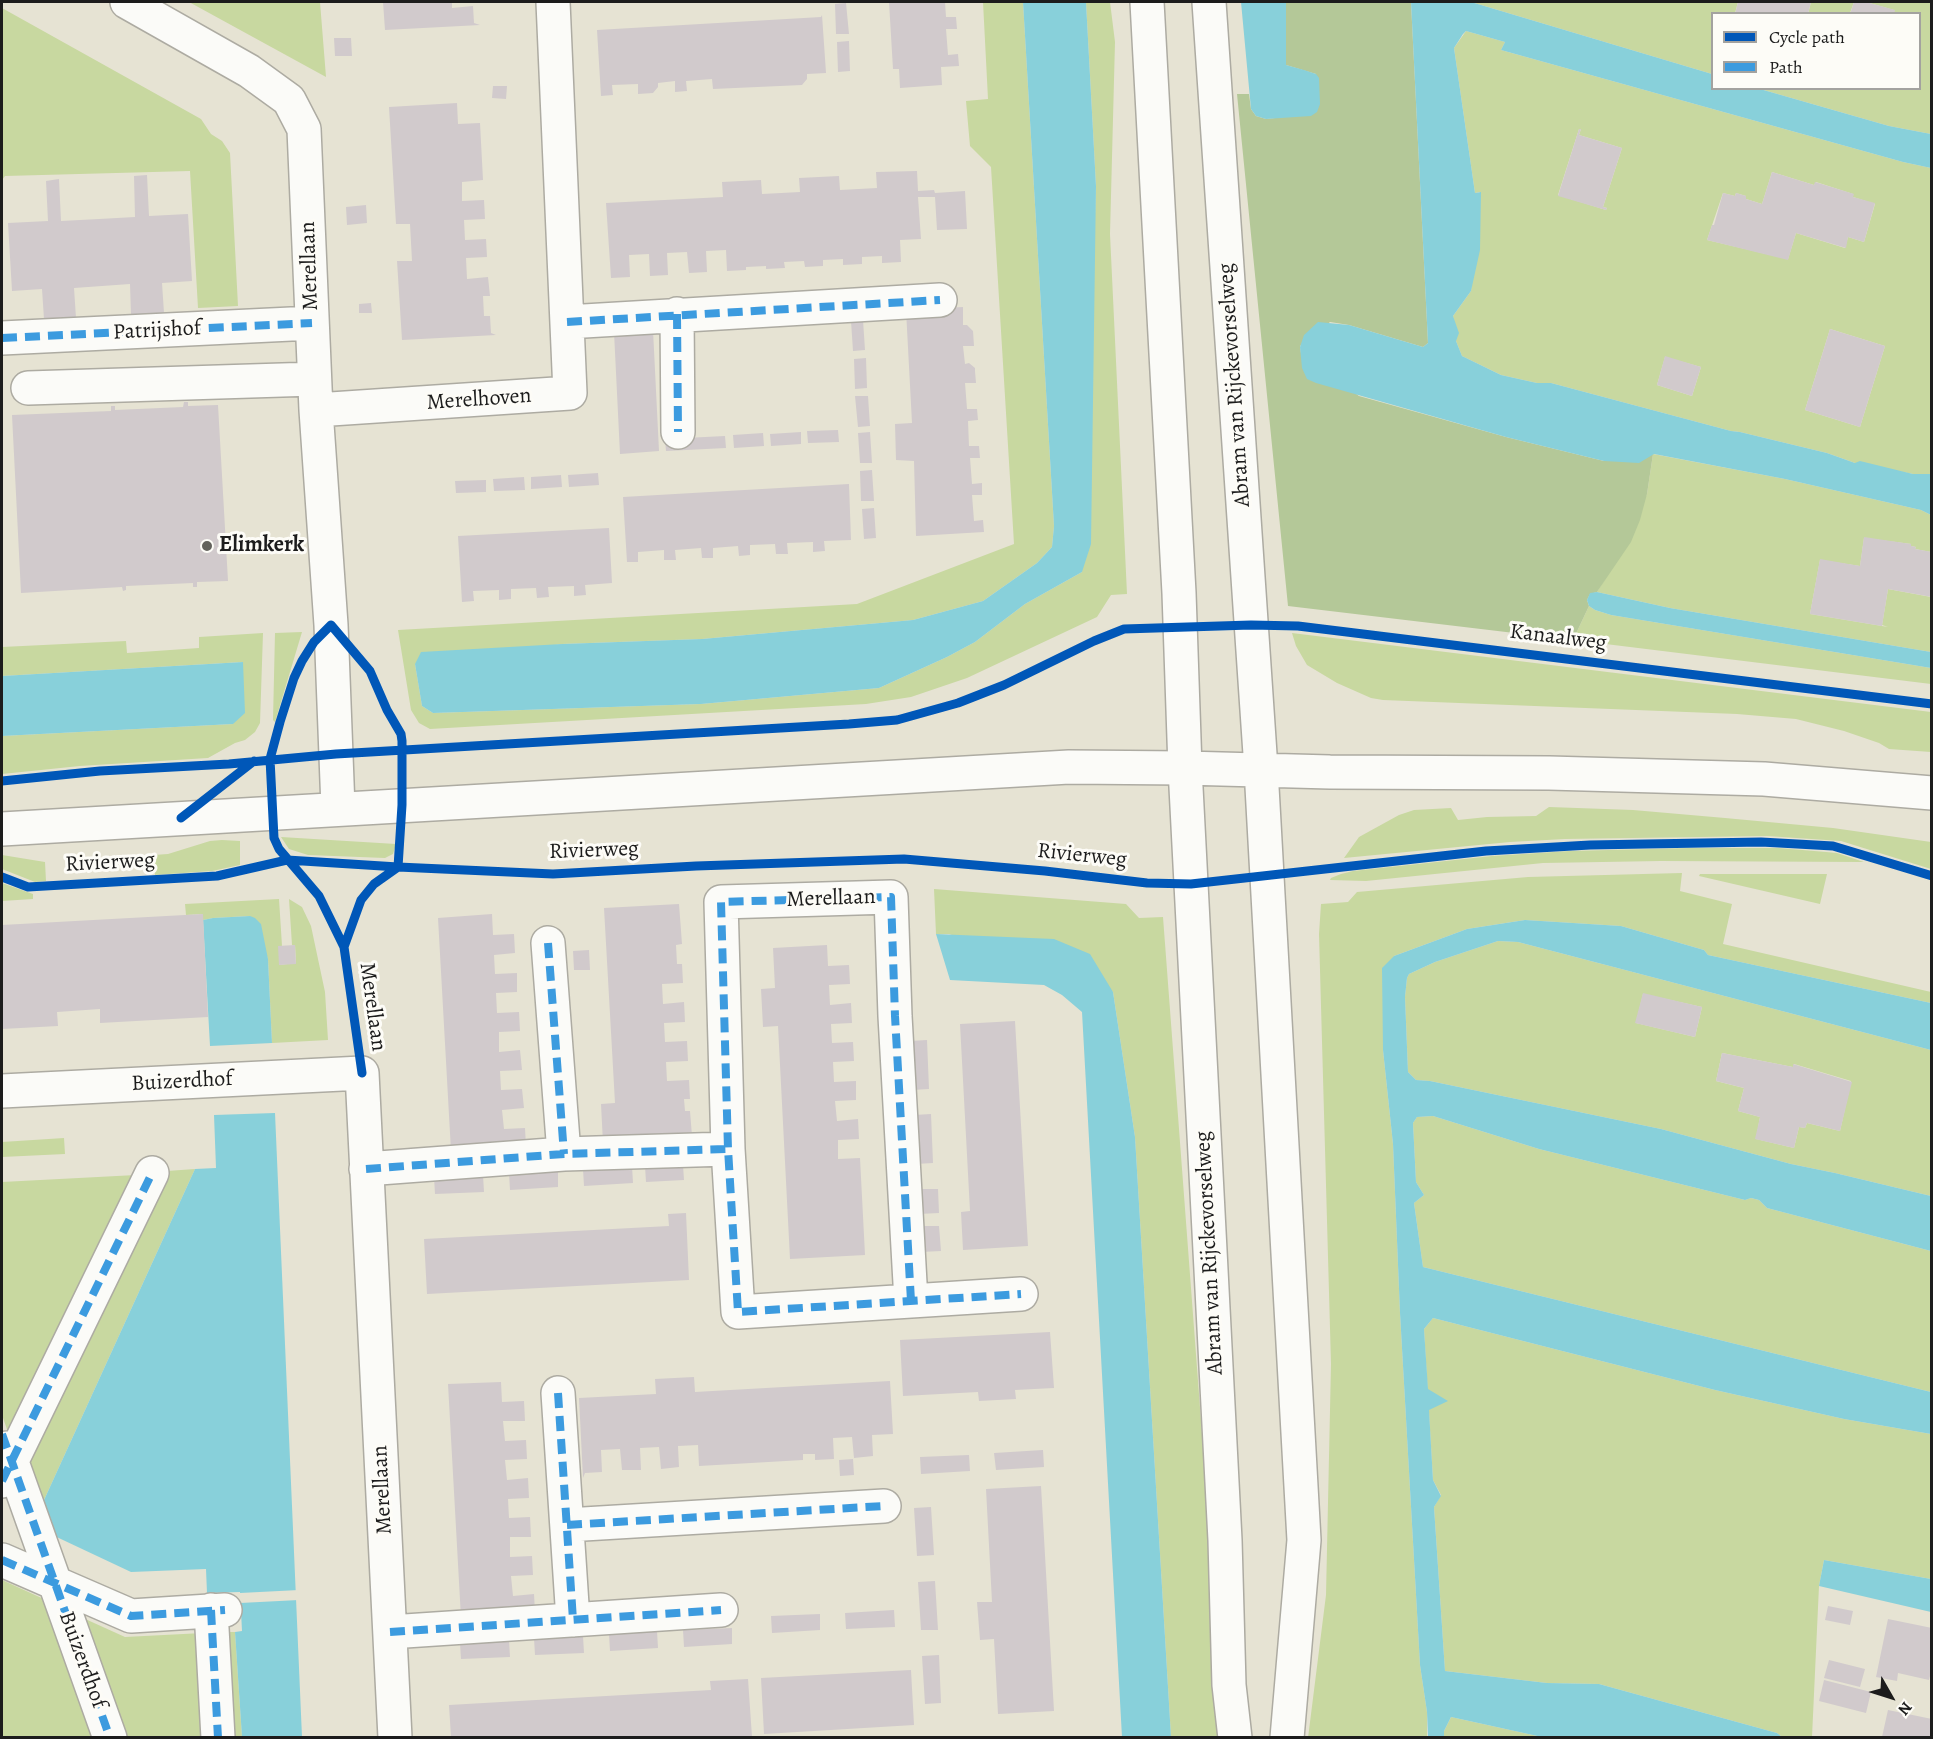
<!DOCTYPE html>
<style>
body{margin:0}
#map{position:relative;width:1933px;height:1739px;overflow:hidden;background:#e6e3d3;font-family:Alegreya,serif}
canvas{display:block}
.frame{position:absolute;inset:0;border:3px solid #1c1c1c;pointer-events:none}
.legend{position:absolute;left:1711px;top:12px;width:210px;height:78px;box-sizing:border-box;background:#fdfcf7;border:2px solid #a3a29f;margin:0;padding:8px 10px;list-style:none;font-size:18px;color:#1c1c1c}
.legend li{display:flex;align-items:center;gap:12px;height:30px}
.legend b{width:30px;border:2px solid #a3a29f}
.north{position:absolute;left:1861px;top:1667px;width:60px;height:60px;-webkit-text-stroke:4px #fdfcf7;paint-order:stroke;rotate:129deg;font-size:16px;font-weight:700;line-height:24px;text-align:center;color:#1c1c1c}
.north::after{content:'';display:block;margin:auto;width:21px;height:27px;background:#1c1c1c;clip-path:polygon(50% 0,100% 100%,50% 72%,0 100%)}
</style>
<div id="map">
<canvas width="1933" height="1739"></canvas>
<div class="frame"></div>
<ul class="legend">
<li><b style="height:8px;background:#0057b8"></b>Cycle path</li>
<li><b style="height:8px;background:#3c9bdf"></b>Path</li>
</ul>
<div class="north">N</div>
</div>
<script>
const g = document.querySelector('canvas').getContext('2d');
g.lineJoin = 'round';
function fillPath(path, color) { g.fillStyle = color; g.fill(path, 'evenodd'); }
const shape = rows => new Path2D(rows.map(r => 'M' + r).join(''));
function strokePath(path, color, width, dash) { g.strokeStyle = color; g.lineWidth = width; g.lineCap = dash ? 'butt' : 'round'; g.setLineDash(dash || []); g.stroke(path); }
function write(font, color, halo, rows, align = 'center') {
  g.font = font + ' Alegreya,serif'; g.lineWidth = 6; g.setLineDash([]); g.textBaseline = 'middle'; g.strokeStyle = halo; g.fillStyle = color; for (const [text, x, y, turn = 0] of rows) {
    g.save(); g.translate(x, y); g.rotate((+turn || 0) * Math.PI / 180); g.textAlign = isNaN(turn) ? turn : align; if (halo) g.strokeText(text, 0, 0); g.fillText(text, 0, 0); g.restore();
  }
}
fillPath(shape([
 [189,2,320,2,326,77],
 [983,2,1023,2,1054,526,1052,547,1037,563,983,601,913,620,702,639,562,644,415,664,422,706,433,713,701,704,879,688,947,657,975,642,1025,604,1082,572,1096,186,1086,2,1110,2,1115,42,1110,234,1127,594,1111,595,1097,617,967,678,911,697,866,704,430,729,419,723,411,710,398,630,857,604,1014,544,991,167,970,146,966,101,988,99],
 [1471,2,1738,2,1735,13,1712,14,1712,74],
 [1811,2,1854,2,1850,13,1808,14],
 [1866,2,1931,2,1931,134,1889,126,1760,89,1920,88,1920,14,1894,13,1894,10],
 [2,8,201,119,211,134,222,141,230,153,238,306,198,308,190,171,5,176,2,180],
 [1466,31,1505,42,1501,50,1903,162,1931,168,1931,474,1913,474,1855,463,1827,453,1740,432,1731,431,1551,383,1537,383,1501,375,1462,356,1456,341,1453,316,1471,291,1480,192,1475,193,1454,48],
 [1579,129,1581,129,1579,135,1622,148,1603,207,1607,208,1606,210,1558,195],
 [1772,172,1814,185,1816,182,1853,194,1853,197,1875,204,1864,242,1848,237,1845,248,1796,233,1788,259,1707,240,1723,193,1735,196,1736,193,1746,196,1746,199,1762,204],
 [1830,329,1885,346,1860,427,1805,410],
 [1665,357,1701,367,1692,396,1657,385],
 [1653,454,1785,479,1921,510,1931,515,1931,552,1915,549,1916,547,1911,546,1911,544,1864,538,1860,566,1820,560,1810,614,1888,627,1882,625,1888,589,1931,597,1931,652,1670,608,1597,592,1608,574,1647,494],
 [1589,606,1595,610,1611,615,1931,668,1931,684,1573,640],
 [302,632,275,722,273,720,275,633],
 [263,633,260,723,255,732,245,740,235,743,208,758,80,766,2,774,2,736,233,724,243,662,2,676,2,647,126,641,127,653,199,648,199,637],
 [1292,633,1931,712,1931,752,1889,749,1879,743,1844,731,1796,719,1737,714,1383,700,1371,698,1337,683,1307,665,1296,646],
 [1549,807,1633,810,1725,818,1833,828,1931,842,1931,869,1841,841,1767,836,1565,839,1510,842,1344,858,1359,837,1399,815,1414,810,1451,808,1458,820,1487,817,1536,816],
 [281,837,396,844,393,854,385,858,308,855,289,849],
 [222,840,240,841,240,865,212,871,155,875,154,855,168,854,210,841],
 [1689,848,1779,848,1826,852,1837,853,1864,862,1661,861,1543,863,1366,881,1330,880,1331,878,1341,874,1353,871,1492,856,1569,851],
 [2,855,45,862,46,881,35,882,2,869],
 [1682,873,1680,891,1732,904,1723,944,1931,992,1931,1003,1708,955,1704,950,1621,926,1525,920,1467,929,1394,956,1383,1050,1393,1144,1400,1313,1420,1665,1427,1712,1427,1737,1308,1738,1326,1595,1331,1364,1319,934,1321,904,1348,902,1357,892,1528,877],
 [1700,874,1827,874,1820,904,1699,876],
 [2,883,33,894,33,899,2,901],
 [934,889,1126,904,1139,918,1163,917,1210,1540,1221,1737,1171,1737,1135,1137,1113,992,949,934,936,934],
 [279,899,282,946,279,965,296,963,295,945,292,945,289,899,302,907,311,926,325,992,328,1040,272,1043,268,959,250,916,213,918,203,920,203,914,186,915,185,904],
 [1498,941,1518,942,1931,1050,1931,1196,1835,1173,1791,1164,1661,1129,1430,1081,1416,1080,1408,1072,1405,997,1407,978,1409,974,1435,962],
 [1643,994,1702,1007,1695,1037,1636,1023],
 [1722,1053,1793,1067,1794,1064,1851,1081,1840,1131,1807,1123,1805,1128,1799,1127,1794,1148,1756,1139,1760,1117,1738,1111,1744,1088,1716,1081],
 [1433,1116,1539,1149,1745,1200,1751,1198,1759,1200,1767,1208,1931,1251,1931,1392,1423,1267,1414,1203,1424,1195,1416,1182,1413,1123,1417,1117],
 [64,1138,65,1154,2,1157,2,1142],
 [195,1169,39,1511,22,1464,167,1171],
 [136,1175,9,1435,2,1415,2,1182],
 [1433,1318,1715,1390,1844,1419,1931,1434,1931,1579,1824,1560,1819,1586,1812,1737,1782,1737,1777,1733,1599,1684,1547,1683,1445,1671,1434,1507,1441,1495,1433,1480,1424,1329],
 [2,1580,57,1605,104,1737,2,1737],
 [72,1613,125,1637,203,1633,208,1737,117,1737],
 [222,1632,235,1632,242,1737,227,1737],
 [1451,1717,1542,1737,1444,1737,1444,1731]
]), '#c8d8a0');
fillPath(shape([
 [1286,2,1411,2,1428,343,1423,347,1349,325,1330,322,1300,346,1301,353,1359,396,1506,437,1604,461,1653,454,1647,494,1640,520,1631,542,1597,592,1590,594,1587,600,1589,606,1573,640,1288,606,1237,94,1249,94,1251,109,1256,116,1266,119,1284,117,1316,74,1286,65]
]), '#b4c898');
fillPath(shape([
 [1023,2,1086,2,1096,186,1091,544,1082,572,1025,604,975,642,947,657,879,688,701,704,433,713,422,706,415,664,421,652,562,644,702,639,913,620,983,601,1037,563,1052,547,1054,526],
 [1241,2,1286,2,1286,65,1304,70,1316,74,1319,78,1320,104,1317,112,1311,116,1266,119,1256,116,1251,109],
 [1411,2,1471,2,1712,74,1712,88,1760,89,1889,126,1931,134,1931,168,1903,162,1501,50,1505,42,1466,31,1463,34,1454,48,1475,193,1481,192,1480,250,1471,291,1453,316,1459,333,1456,341,1462,356,1501,375,1537,383,1551,383,1731,431,1740,432,1827,453,1855,463,1860,461,1913,474,1931,474,1931,515,1921,510,1785,479,1654,454,1639,463,1604,461,1506,437,1316,383,1307,379,1302,368,1300,347,1304,335,1318,322,1349,325,1423,347,1428,343],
 [1597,592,1670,608,1931,652,1931,668,1611,615,1595,610,1589,606,1587,600,1590,593],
 [243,662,245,713,233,724,2,736,2,676],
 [250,916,255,918,261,924,268,959,272,1043,210,1046,203,920,213,918],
 [1525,920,1621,926,1704,950,1708,955,1931,1003,1931,1050,1518,942,1498,941,1435,962,1409,974,1407,978,1405,997,1408,1072,1416,1080,1430,1081,1661,1129,1791,1164,1835,1173,1931,1196,1931,1251,1767,1208,1759,1200,1751,1198,1745,1200,1539,1149,1433,1116,1417,1117,1413,1123,1416,1182,1424,1195,1414,1203,1423,1267,1931,1392,1931,1434,1844,1419,1715,1390,1433,1318,1424,1329,1428,1389,1448,1401,1429,1410,1433,1480,1441,1496,1434,1507,1445,1671,1547,1683,1599,1684,1777,1733,1782,1737,1542,1737,1451,1717,1444,1731,1444,1737,1428,1737,1427,1712,1420,1665,1400,1313,1393,1144,1383,1050,1382,968,1394,956,1467,929],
 [936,934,1054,939,1090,954,1113,992,1135,1137,1171,1737,1122,1737,1082,1012,1062,995,1044,985,950,980],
 [275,1113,302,1737,242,1737,235,1632,242,1631,240,1592,207,1593,206,1569,131,1572,46,1532,39,1511,195,1169,216,1168,214,1115],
 [1824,1560,1931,1579,1931,1612,1819,1586]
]), '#88d0da');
fillPath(shape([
 [299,1590,299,1600,240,1603,240,1593]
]), '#e6e3d3');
fillPath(shape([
 [383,2,452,2,452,8,473,6,474,23,480,25,385,30],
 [889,2,945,2,946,17,956,17,957,29,946,29,948,55,958,54,959,66,941,67,942,85,900,88,899,69,893,69],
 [1738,2,1811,2,1808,14,1735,14],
 [1854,2,1866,2,1895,10,1894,14,1850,14],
 [846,3,849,34,836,34,835,4],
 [822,15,826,73,807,74,807,79,802,85,713,89,712,79,686,81,687,91,675,92,675,81,658,83,658,87,653,93,638,94,638,84,612,85,613,95,601,96,597,30,821,17],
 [334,38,351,38,352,56,335,56],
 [849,41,850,71,838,72,837,42],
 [493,86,507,86,506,99,492,98],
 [457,103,458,124,480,123,483,180,462,182,462,201,484,200,485,219,464,220,465,240,486,239,487,257,466,258,467,279,488,277,490,296,483,296,484,316,490,316,491,333,496,335,402,340,397,261,412,261,410,224,396,224,389,107],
 [1579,129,1581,129,1579,135,1622,148,1603,207,1607,208,1606,210,1558,196],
 [917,171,918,191,934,190,935,193,965,191,967,229,937,230,935,197,918,197,921,239,900,240,901,262,882,263,882,256,862,257,862,264,843,265,843,259,823,260,823,266,805,267,804,261,784,262,785,268,766,269,766,266,746,267,746,270,727,271,726,250,706,251,707,272,689,273,687,252,667,253,668,275,650,276,649,254,629,255,630,277,611,278,606,203,723,197,722,182,761,180,762,194,800,192,799,178,839,176,840,190,877,188,876,172],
 [1772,172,1814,185,1815,182,1854,194,1853,197,1875,203,1864,242,1848,237,1846,248,1796,233,1788,260,1707,240,1712,225,1714,225,1723,193,1735,196,1736,193,1746,196,1746,199,1762,204],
 [147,175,149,216,188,214,192,281,162,283,164,313,131,315,130,284,74,288,76,318,44,319,42,289,12,291,8,223,48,221,46,181,59,179,61,221,99,219,135,217,134,176],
 [366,205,367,223,347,225,346,207],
 [371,303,372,313,359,313,359,304],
 [963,307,963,325,967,325,973,331,974,346,963,346,965,364,969,363,975,368,975,371,976,383,965,383,967,409,977,409,978,420,968,421,969,446,979,446,980,458,970,458,972,484,982,483,982,495,972,495,974,521,983,520,984,532,916,536,914,461,896,460,895,424,912,423,906,310],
 [863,320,865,350,853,351,851,321],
 [1830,329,1885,346,1860,427,1805,410],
 [653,330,659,451,620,454,614,332],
 [1665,356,1701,367,1692,396,1657,385],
 [866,358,867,388,855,389,854,359],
 [855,396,868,396,870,426,858,427],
 [184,402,188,402,188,406,218,405,228,581,197,582,197,587,193,587,193,583,126,586,126,590,123,591,122,587,21,593,12,415,111,411,111,406,115,406,115,410,183,407],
 [838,430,839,442,808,443,807,431],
 [801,432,801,444,771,446,770,434],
 [870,432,872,463,860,463,858,433],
 [763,433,764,446,734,448,733,435],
 [725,436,726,448,666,451,665,439],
 [872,470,874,501,861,501,860,471],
 [598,473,599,485,569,487,568,475],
 [561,475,562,487,531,489,531,477],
 [524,477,525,490,494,491,493,479],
 [486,480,486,492,456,493,455,481],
 [849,484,851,540,824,541,825,551,813,552,813,542,787,543,788,554,776,554,775,544,750,545,750,555,739,556,738,546,713,548,713,558,702,558,701,548,675,550,676,560,664,560,664,550,638,552,638,562,627,562,623,497],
 [874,508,876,538,864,539,862,509],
 [609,528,612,583,585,585,586,595,574,596,574,586,548,587,549,597,537,598,536,588,511,589,511,599,499,600,499,590,473,591,474,601,462,602,458,536],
 [1864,537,1911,544,1911,546,1916,547,1915,549,1932,552,1932,597,1888,589,1882,626,1810,614,1820,559,1860,566],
 [679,904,682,944,676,945,677,964,682,964,683,983,662,984,663,1004,684,1002,685,1022,664,1023,665,1042,687,1041,688,1061,666,1062,667,1081,689,1080,690,1099,684,1099,685,1111,690,1111,692,1136,603,1143,601,1104,615,1103,604,908],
 [203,914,208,1017,100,1023,100,1009,57,1012,58,1026,2,1029,2,925],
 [492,914,493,935,514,934,515,953,494,955,495,974,517,973,517,992,496,993,497,1013,519,1012,520,1031,499,1032,499,1052,520,1050,522,1070,500,1071,501,1090,522,1089,524,1108,502,1110,504,1129,525,1128,526,1147,451,1151,438,918],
 [295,945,296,964,279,965,278,946],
 [827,945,828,966,849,965,850,984,829,985,830,1005,851,1003,852,1023,831,1024,832,1043,853,1042,854,1061,833,1062,834,1082,856,1081,856,1100,835,1101,837,1121,858,1119,859,1139,838,1140,838,1159,860,1158,865,1255,790,1259,778,1026,763,1027,761,989,775,988,773,948],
 [589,950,590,970,574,970,573,951],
 [1643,993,1702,1007,1695,1037,1635,1023],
 [1015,1021,1028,1246,963,1250,961,1212,970,1211,960,1024],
 [927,1040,929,1089,912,1090,910,1041],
 [1722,1053,1793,1067,1793,1064,1852,1082,1840,1131,1807,1123,1805,1128,1799,1127,1794,1148,1755,1139,1760,1117,1738,1111,1744,1088,1716,1081],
 [931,1114,933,1163,916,1164,914,1115],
 [683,1165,684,1180,646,1182,645,1166],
 [632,1166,633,1183,584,1186,583,1169],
 [558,1170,558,1187,510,1190,509,1173],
 [483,1175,484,1192,435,1194,434,1177],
 [918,1189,938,1189,939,1213,919,1214],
 [686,1213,689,1280,427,1294,424,1239,669,1226,668,1214],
 [920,1226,939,1226,941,1251,921,1252],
 [1050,1332,1054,1388,1015,1390,1016,1399,979,1401,978,1392,903,1396,900,1340],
 [694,1377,695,1392,890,1381,893,1434,872,1435,873,1456,854,1458,852,1437,833,1438,834,1459,815,1460,815,1454,803,1454,803,1460,699,1466,698,1445,678,1446,679,1467,661,1469,659,1447,640,1448,641,1470,622,1470,620,1449,601,1450,602,1472,585,1473,583,1478,579,1398,656,1394,655,1379],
 [501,1382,502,1402,524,1401,525,1421,503,1421,505,1441,526,1440,527,1459,505,1460,507,1480,528,1478,529,1498,508,1499,509,1518,530,1517,531,1537,510,1537,510,1557,532,1556,533,1575,511,1576,513,1596,534,1594,535,1612,461,1618,448,1384],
 [1043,1450,1044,1467,996,1470,994,1453],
 [969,1455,970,1471,921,1474,920,1457],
 [853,1459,854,1475,840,1476,839,1460],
 [1041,1486,1054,1711,998,1714,994,1639,980,1640,977,1602,992,1602,986,1489],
 [931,1507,934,1555,917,1556,914,1508],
 [935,1581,938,1630,921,1630,918,1582],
 [1828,1606,1853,1611,1850,1625,1825,1620],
 [894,1610,895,1627,846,1629,845,1613],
 [820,1614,820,1630,772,1633,771,1616],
 [1888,1619,1932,1628,1932,1668,1929,1680,1898,1673,1897,1681,1876,1677],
 [732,1628,732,1644,684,1647,683,1630],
 [657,1631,658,1648,610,1651,609,1634],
 [583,1636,584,1653,535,1655,534,1638],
 [509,1640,510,1657,461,1659,460,1643],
 [939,1655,941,1703,925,1704,922,1656],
 [1829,1660,1865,1669,1860,1687,1824,1678],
 [911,1670,914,1725,764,1734,761,1678],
 [748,1679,752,1737,451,1737,449,1705,711,1690,710,1681],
 [1824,1680,1871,1692,1866,1713,1819,1701],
 [1888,1710,1932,1719,1932,1737,1882,1737]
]), '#d1cacc');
const minor = shape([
 [127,2,249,71,289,100,304,129,316,410,331,625,338,808],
 [677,314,678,432],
 [567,322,940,300],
 [2,338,312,323],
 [28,388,314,379],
 [316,410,570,393,553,2],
 [2,829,1069,767,1185,768],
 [548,943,564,1154],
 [2,1091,362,1073,395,1738],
 [366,1169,564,1154,728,1149],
 [911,1301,895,1016,891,897,721,902,728,1149,738,1312,1021,1294],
 [558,1393,573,1620],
 [7,1448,110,1738],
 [2,1481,152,1173],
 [567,1525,884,1506],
 [2,1560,131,1616,225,1610],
 [211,1610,218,1738],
 [390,1632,721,1610]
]);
const major = shape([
 [1147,2,1179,593,1185,768,1225,1540,1229,1685,1235,1738],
 [1209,2,1261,769,1304,1540,1287,1738],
 [1185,768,1330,772,1549,773,1764,779,1932,793]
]);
strokePath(minor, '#adaba2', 36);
strokePath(major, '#adaba2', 36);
strokePath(minor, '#fbfbf8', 33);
strokePath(major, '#fbfbf8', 33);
strokePath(shape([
 [677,314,678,432],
 [567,322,940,300],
 [2,338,312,323],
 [548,943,564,1154],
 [366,1169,564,1154,728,1149],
 [911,1301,895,1016,891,897,721,902,728,1149,738,1312,1021,1294],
 [558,1393,573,1620],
 [2,1434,110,1738],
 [2,1481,152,1173],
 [567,1525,884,1506],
 [2,1560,131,1616,225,1610],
 [211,1610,218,1738],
 [390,1632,721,1610]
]), '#3c9bdf', 8, [15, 8]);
strokePath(shape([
 [2,781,100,771,229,764,336,754,849,724,897,720,958,703,1004,685,1094,641,1124,629,1251,625,1298,626,1932,704],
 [181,818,254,761],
 [2,877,28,887,217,876,287,860,398,867,553,874,696,866,904,859,1045,871,1147,883,1191,884,1486,851,1590,845,1761,842,1833,846,1932,876],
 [344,947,361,900,374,884,398,867,402,805,402,741,401,734,387,710,370,671,331,625,314,642,302,661,294,678,280,722,270,759,274,838,279,849,319,896,344,947,362,1073]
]), '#0057b8', 9);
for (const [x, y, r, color] of [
 [207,546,6,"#63625c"]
]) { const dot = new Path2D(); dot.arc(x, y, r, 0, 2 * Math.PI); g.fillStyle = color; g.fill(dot); strokePath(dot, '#fdfcf7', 2); }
write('22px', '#1c1c1c', '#fdfcf7', [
 ["Merellaan",310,266,-92],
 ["Patrijshof",157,331,-3],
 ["Abram van Rijckevorselweg",1235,385,-94],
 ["Merelhoven",479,400,-4],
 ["Kanaalweg",1558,638,7],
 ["Rivierweg",594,851,-2],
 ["Rivierweg",1082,856,6],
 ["Rivierweg",110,863,-3],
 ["Merellaan",831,899,-2],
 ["Merellaan",372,1007,82],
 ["Buizerdhof",182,1082,-3],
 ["Abram van Rijckevorselweg",1210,1253,-93],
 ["Merellaan",383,1490,-93],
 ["Buizerdhof",82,1660,70]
]);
write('bold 22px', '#1c1c1c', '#fdfcf7', [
 ["Elimkerk",219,546]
], 'left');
</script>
